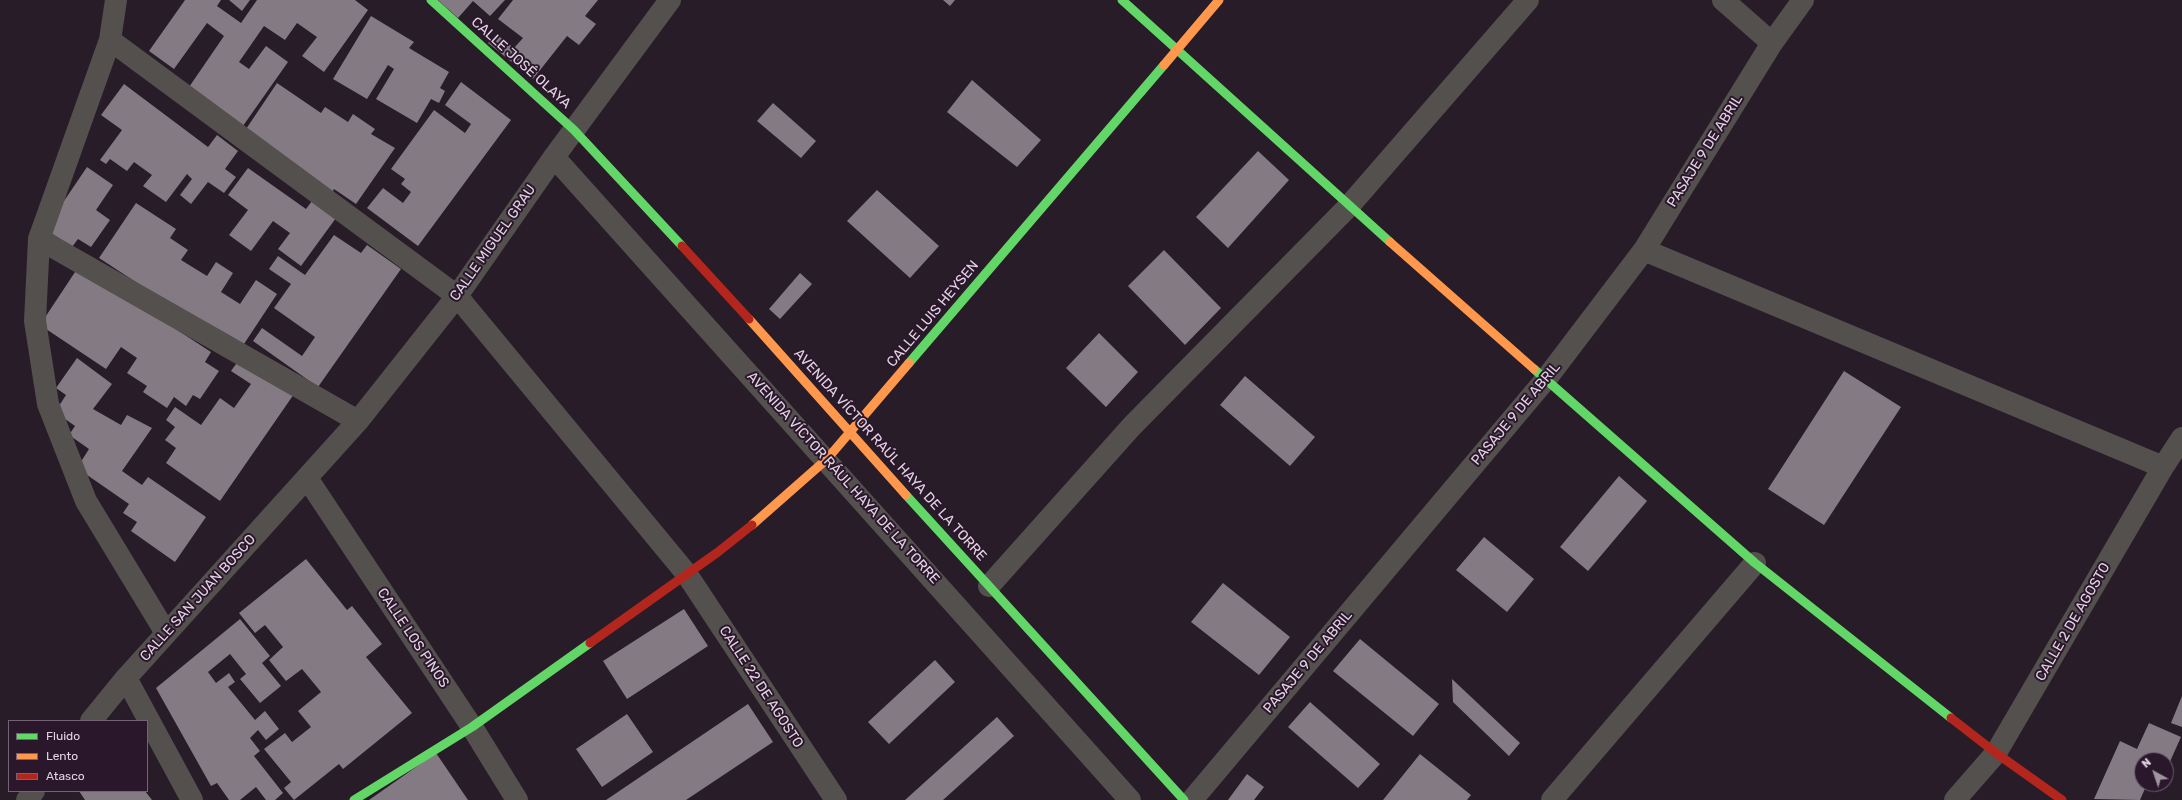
<!DOCTYPE html>
<meta charset="utf-8">
<style>
body{margin:0}
#map{position:relative;width:2182px;height:800px;overflow:hidden;background:#271c27;font-family:Rubik,sans-serif}
canvas{display:block}
.legend{position:absolute;left:8px;top:720px;width:140px;height:72px;box-sizing:border-box;background:#2b172c;border:1px solid #746375;margin:0;padding:5px 7px;list-style:none;font-size:12px;color:#e2d4e2}
.legend li{display:flex;align-items:center;gap:8px;height:20px}
.legend b{width:20px;border:1px solid #746375}
.north{position:absolute;left:2134px;top:752px;width:40px;height:40px;box-sizing:border-box;background:#2b172c;border:1px solid #746375;border-radius:50%;rotate:320deg;font-size:11px;font-weight:700;line-height:16px;text-align:center;color:#e2d4e2}
.north::after{content:'';display:block;margin:auto;width:14px;height:18px;background:#a194a1;clip-path:polygon(50% 0,100% 100%,50% 72%,0 100%)}
</style>
<div id="map">
<canvas width="2182" height="800"></canvas>
<ul class="legend">
<li><b style="height:5px;background:#63d668"></b>Fluido</li>
<li><b style="height:5px;background:#ff974d"></b>Lento</li>
<li><b style="height:5px;background:#b3261e"></b>Atasco</li>
</ul>
<div class="north">N</div>
</div>
<script>
const g = document.querySelector('canvas').getContext('2d');
g.lineJoin = 'round';
function fillPath(path, color) { g.fillStyle = color; g.fill(path, 'evenodd'); }
const shape = rows => new Path2D(rows.map(r => 'M' + r).join(''));
function strokePath(path, color, width, dash) { g.strokeStyle = color; g.lineWidth = width; g.lineCap = dash ? 'butt' : 'round'; g.setLineDash(dash || []); g.stroke(path); }
function write(font, color, halo, rows, align = 'center') {
  g.font = font + ' Rubik,sans-serif'; g.lineWidth = 4; g.setLineDash([]); g.textBaseline = 'middle'; g.strokeStyle = halo; g.fillStyle = color; for (const [text, x, y, turn = 0] of rows) {
    g.save(); g.translate(x, y); g.rotate((+turn || 0) * Math.PI / 180); g.textAlign = isNaN(turn) ? turn : align; if (halo) g.strokeText(text, 0, 0); g.fillText(text, 0, 0); g.restore();
  }
}
fillPath(shape([
 [185,0,221,0,217,6,241,23,257,0,355,0,368,10,324,72,302,56,317,37,297,23,285,40,264,26,239,62,249,69,266,46,288,62,238,133,187,90,224,36,207,23,174,69,149,51],
 [229,0,250,0,242,11],
 [438,0,505,0,490,16,473,1,458,18],
 [513,0,598,0,585,16,596,24,579,45,567,36,533,79,488,43,496,34,514,48,523,38,498,19],
 [943,0,955,0,950,6],
 [371,16,414,42,409,48,449,72,440,88,445,91,439,103,431,99,417,123,376,99,394,69,388,65,367,99,333,79],
 [972,80,1041,140,1017,167,947,112],
 [461,82,511,120,418,246,367,208,383,188,403,203,411,192,401,184,405,179,391,169,434,110,465,133,471,124,445,105],
 [277,83,321,113,325,107,348,122,353,114,375,129,371,134,395,148,356,204,334,189,331,195,242,135],
 [124,84,208,147,217,135,238,151,225,169,236,177,224,193,208,182,191,204,180,195,192,179,187,174,166,202,143,186,152,175,134,162,127,171,110,159,106,164,100,160,122,130,101,115],
 [773,103,816,141,801,158,757,121],
 [1258,151,1289,180,1228,248,1196,217],
 [87,167,113,185,96,210,110,220,91,247,78,239,72,247,45,229],
 [248,168,306,209,312,201,336,218,301,266,278,249,290,233,273,221,251,251,229,235,248,210,228,195],
 [877,190,939,246,910,278,847,221],
 [136,203,176,229,170,238,188,250,181,260,207,276,216,262,233,273,221,292,240,304,256,280,277,294,240,350,99,258],
 [334,235,361,253,367,245,401,269,318,387,253,341,262,328,302,356,315,337,274,308,291,284,269,269,278,256,305,275],
 [1164,250,1221,308,1185,345,1128,286],
 [79,266,211,352,205,362,219,371,200,399,193,395,186,406,174,397,167,408,143,392,147,386,127,373,137,358,121,347,106,369,40,325],
 [800,273,812,284,780,319,769,309],
 [1099,333,1138,372,1106,407,1066,368],
 [241,357,294,394,220,501,166,463,176,448,165,440,175,427,166,420,175,407,201,425,220,398,234,408,251,384,231,371],
 [77,358,112,384,93,409,121,425,127,415,152,428,122,471,142,485,148,477,206,517,175,562,131,531,137,522,123,513,129,504,77,468,89,449,69,435,75,426,55,412,66,395,56,388],
 [1844,371,1901,407,1824,525,1768,489],
 [1245,376,1315,437,1290,466,1220,405],
 [1619,476,1647,501,1588,571,1560,547],
 [1484,537,1534,579,1507,612,1456,570],
 [306,559,347,610,352,606,382,644,366,657,412,713,343,769,339,764,294,800,284,788,291,782,264,749,285,733,292,742,311,727,298,711,321,692,302,669,286,681,269,660,283,647,265,625,255,633,239,613],
 [1223,583,1290,637,1259,675,1191,622],
 [684,609,708,646,627,699,603,661],
 [240,619,270,656,262,663,281,686,260,703,240,679,246,674,230,654,208,672,216,683,229,673,235,682,228,687,255,720,265,711,279,729,266,740,258,730,250,738,260,751,254,756,283,793,275,800,266,800,256,787,240,800,229,800,217,783,211,786,156,688],
 [1360,639,1439,704,1413,736,1333,671],
 [935,660,955,682,889,744,868,722],
 [1452,679,1520,743,1509,756,1453,702],
 [2182,696,2182,727,2171,723],
 [1310,702,1380,764,1358,788,1288,727],
 [748,704,773,742,686,800,606,800],
 [627,714,653,752,602,787,576,749],
 [997,717,1014,736,943,800,905,800],
 [2149,723,2181,737,2168,766,2166,765,2166,760,2142,760,2142,784,2147,784,2140,800,2094,799,2120,741,2137,749],
 [436,753,468,800,369,800],
 [1420,754,1471,795,1467,800,1383,800],
 [1247,774,1264,787,1254,800,1228,800],
 [79,791,145,791,152,800,85,800]
]), '#847a84');
strokePath(shape([
 [116,0,110,40,39,239,35,321,48,404,86,501,166,633],
 [1723,0,1772,43],
 [110,40,457,296,686,573,836,800],
 [554,157,1130,800],
 [39,239,358,421],
 [1644,250,2163,467],
 [307,478,472,727,517,800],
 [989,586,1132,426,1349,206,1528,0],
 [126,678,192,800],
 [91,721,126,678,358,421,457,296,554,157,670,0],
 [27,800,34,791],
 [1192,800,1546,379,1644,250,1772,43,1803,0],
 [1552,800,1755,563],
 [1955,800,1996,753,2163,467,2182,438]
]), '#53504e', 22);
strokePath(shape([
 [431,0,574,130,682,246],
 [1122,0,1390,242],
 [909,363,1164,65],
 [1534,369,1755,563,1951,718],
 [906,495,1184,800],
 [354,800,472,727,590,643]
]), '#63d668', 9);
strokePath(shape([
 [1164,65,1219,0],
 [1390,242,1534,369],
 [749,319,906,495],
 [752,525,827,459,909,363]
]), '#ff974d', 9);
strokePath(shape([
 [682,246,749,319],
 [590,643,718,552,752,525],
 [1951,718,1996,753,2062,800]
]), '#b3261e', 9);
write('14px', '#e2d4e2', '#2b172c', [
 ["CALLE JOSÉ OLAYA",521,63,42],
 ["PASAJE 9 DE ABRIL",1705,151,-58],
 ["CALLE MIGUEL GRAU",493,243,-55],
 ["CALLE LUIS HEYSEN",933,314,-50],
 ["PASAJE 9 DE ABRIL",1516,414,-50],
 ["AVENIDA VÍCTOR RAÚL HAYA DE LA TORRE",890,455,48],
 ["AVENIDA VÍCTOR RÁUL HAYA DE LA TORRE",843,478,48],
 ["CALLE SAN JUAN BOSCO",198,598,-48],
 ["CALLE 2 DE AGOSTO",2073,622,-60],
 ["CALLE LOS PINOS",413,638,56],
 ["PASAJE 9 DE ABRIL",1308,662,-50],
 ["CALLE 22 DE AGOSTO",761,687,57]
]);
</script>
